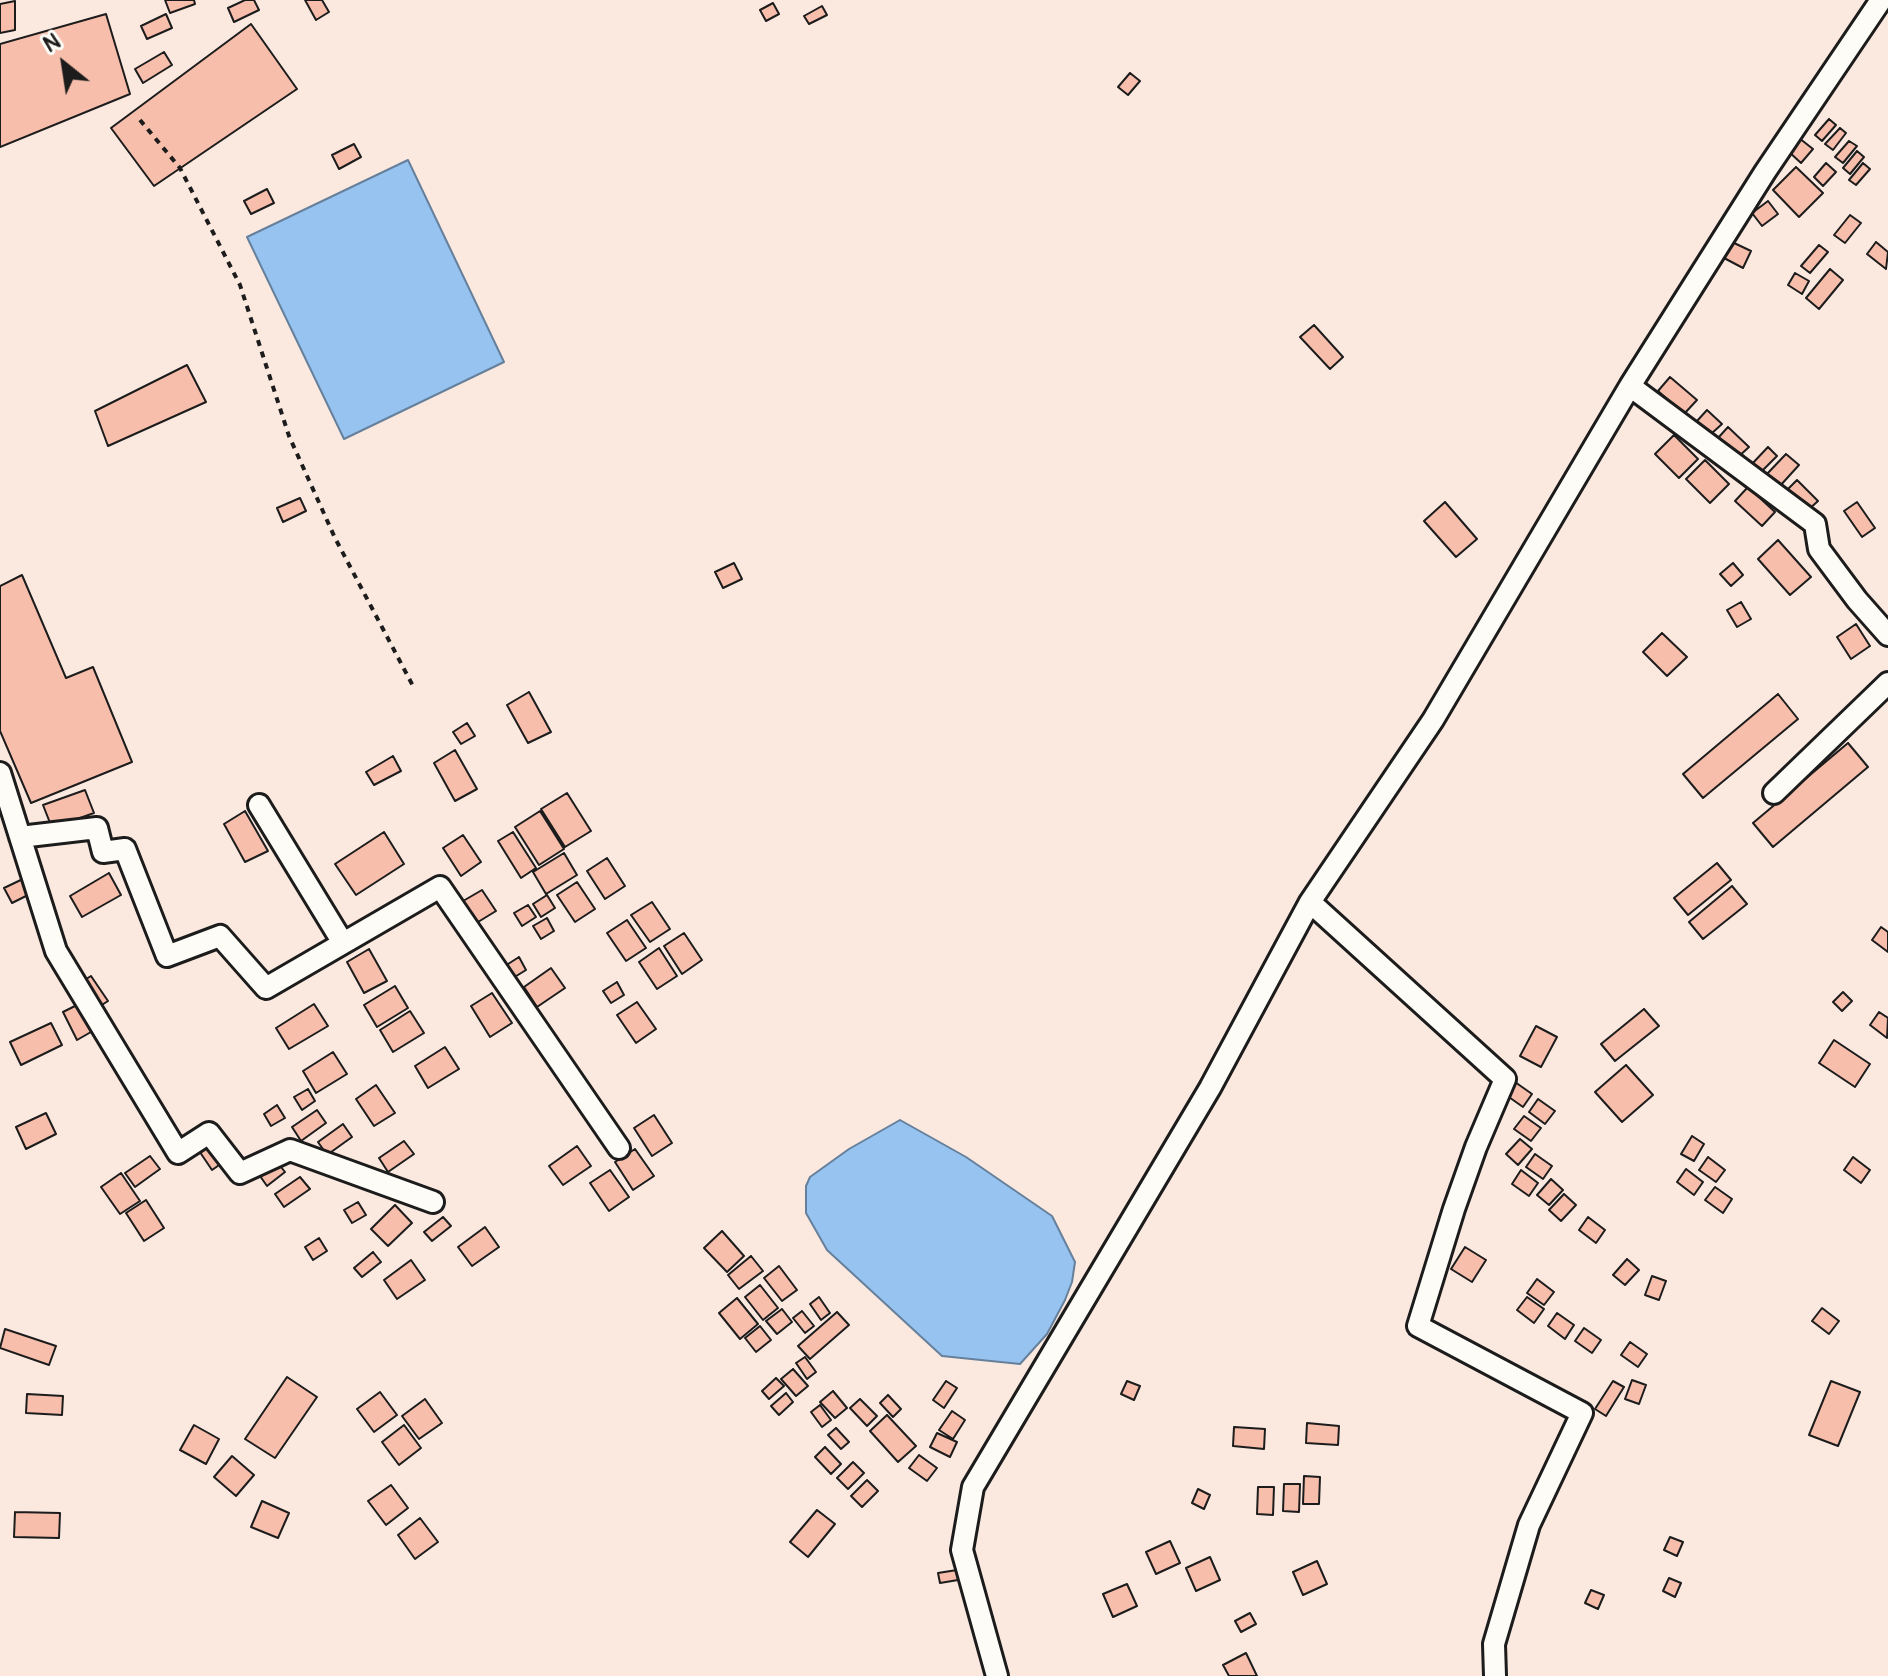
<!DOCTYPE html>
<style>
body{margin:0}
#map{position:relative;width:1888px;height:1676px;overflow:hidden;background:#fbe9e0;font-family:Pangolin,sans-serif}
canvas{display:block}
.north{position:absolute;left:24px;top:24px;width:80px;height:80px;-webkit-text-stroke:6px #fdfcf7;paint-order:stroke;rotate:330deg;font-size:22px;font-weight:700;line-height:32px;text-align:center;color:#1c1c1c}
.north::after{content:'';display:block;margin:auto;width:28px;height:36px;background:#1c1c1c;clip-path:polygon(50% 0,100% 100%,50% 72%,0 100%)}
</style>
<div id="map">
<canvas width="1888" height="1676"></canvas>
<div class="north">N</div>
</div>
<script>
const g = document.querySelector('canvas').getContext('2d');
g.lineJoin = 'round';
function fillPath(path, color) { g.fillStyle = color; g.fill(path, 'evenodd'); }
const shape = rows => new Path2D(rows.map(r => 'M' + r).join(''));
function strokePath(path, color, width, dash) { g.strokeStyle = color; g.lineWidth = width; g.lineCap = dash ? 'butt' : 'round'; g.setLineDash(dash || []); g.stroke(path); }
const water = shape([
 [408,160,504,362,344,439,247,237,408,160],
 [900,1120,966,1157,1052,1216,1075,1262,1072,1282,1065,1300,1047,1334,1020,1364,942,1356,827,1250,806,1213,806,1186,810,1177,849,1149,900,1120]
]);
fillPath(water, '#97c3f0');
strokePath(water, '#66809b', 2);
const building = shape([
 [165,0,194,0,195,4,170,13,165,0],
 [245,0,254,0,259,10,234,22,228,8,245,0],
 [305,0,322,0,329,12,316,20,305,0],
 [15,1,15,30,0,33,0,4,15,1],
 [773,3,779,14,766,21,760,10,773,3],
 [822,6,827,15,809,24,804,16,822,6],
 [106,14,130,94,0,147,0,44,106,14],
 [166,14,172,28,147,39,141,26,166,14],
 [251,24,297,89,154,186,111,128,251,24],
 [164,52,172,65,143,83,135,69,164,52],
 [1130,73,1140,81,1128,95,1118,87,1130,73],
 [1829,119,1836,125,1822,141,1815,135,1829,119],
 [1840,128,1846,133,1833,150,1825,144,1840,128],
 [1799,138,1813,149,1801,163,1788,151,1799,138],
 [1849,141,1857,146,1843,163,1835,157,1849,141],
 [354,144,361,157,339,169,332,155,354,144],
 [1857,151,1864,157,1850,174,1843,168,1857,151],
 [1826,163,1836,172,1823,186,1814,177,1826,163],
 [1863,163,1870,169,1856,185,1849,180,1863,163],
 [1796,167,1823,193,1799,217,1773,190,1796,167],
 [267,189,274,203,251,214,244,201,267,189],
 [1768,201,1778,214,1762,226,1752,213,1768,201],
 [1850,215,1861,223,1845,243,1834,235,1850,215],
 [1732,242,1751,251,1743,268,1724,258,1732,242],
 [1876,242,1888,252,1886,269,1867,254,1876,242],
 [1819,245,1828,252,1810,273,1801,266,1819,245],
 [1830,269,1843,280,1819,309,1806,298,1830,269],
 [1795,273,1809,281,1802,294,1788,285,1795,273],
 [1314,325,1343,357,1330,369,1300,337,1314,325],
 [187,365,206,402,108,446,95,411,187,365],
 [1670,377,1697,400,1684,414,1658,391,1670,377],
 [1707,410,1722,424,1711,434,1697,421,1707,410],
 [1728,427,1749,447,1737,458,1718,438,1728,427],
 [1674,435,1698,459,1679,478,1655,454,1674,435],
 [1768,447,1777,456,1760,473,1751,465,1768,447],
 [1786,454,1799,465,1779,487,1766,475,1786,454],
 [1705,460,1729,484,1710,503,1686,479,1705,460],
 [1797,480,1818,501,1807,511,1787,490,1797,480],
 [1748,487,1775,512,1762,526,1735,501,1748,487],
 [300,498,306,511,283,522,277,508,300,498],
 [1445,502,1477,539,1456,557,1424,521,1445,502],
 [1857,502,1875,528,1862,537,1844,511,1857,502],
 [1778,540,1811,577,1790,595,1758,559,1778,540],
 [734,563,742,579,723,588,715,572,734,563],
 [1733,563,1743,575,1731,586,1720,574,1733,563],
 [22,575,66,678,93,667,132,762,31,803,0,731,0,586,22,575],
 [1741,602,1751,619,1737,627,1727,610,1741,602],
 [1856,624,1870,646,1851,659,1837,637,1856,624],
 [1662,633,1687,657,1667,676,1643,652,1662,633],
 [529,692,551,732,528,743,507,705,529,692],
 [1778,694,1798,719,1703,798,1683,774,1778,694],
 [467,723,475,736,461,744,453,732,467,723],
 [1848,743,1868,767,1773,847,1753,823,1848,743],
 [455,750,477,789,455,801,434,763,455,750],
 [393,756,401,771,374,785,366,772,393,756],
 [85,790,94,813,52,828,43,805,85,790],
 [567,793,591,831,565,847,541,809,567,793],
 [245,811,268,851,245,862,224,824,245,811],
 [540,811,564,849,539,865,515,827,540,811],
 [384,832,404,864,356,895,335,864,384,832],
 [513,832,536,868,521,878,498,841,513,832],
 [463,835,481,862,461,876,443,848,463,835],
 [564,853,577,875,546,894,533,872,564,853],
 [607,858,625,886,605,899,587,871,607,858],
 [1717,863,1731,880,1688,915,1674,898,1717,863],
 [109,873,121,895,82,917,70,896,109,873],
 [27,877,34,892,12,903,4,888,27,877],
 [577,882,595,909,575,922,557,895,577,882],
 [1732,886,1747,904,1703,939,1689,922,1732,886],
 [482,890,496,911,465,930,451,908,482,890],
 [547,895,555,908,541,917,533,904,547,895],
 [652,902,670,929,650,942,631,915,652,902],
 [528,905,536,917,522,926,514,913,528,905],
 [547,918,554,931,541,939,533,926,547,918],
 [627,920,646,948,626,961,607,933,627,920],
 [1881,927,1888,932,1888,952,1872,940,1881,927],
 [684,933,702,960,682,974,664,946,684,933],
 [659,948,677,976,657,989,639,962,659,948],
 [369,949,387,981,364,993,347,962,369,949],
 [519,957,526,970,513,978,505,966,519,957],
 [551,968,565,988,537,1007,524,987,551,968],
 [91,976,108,1001,94,1010,78,984,91,976],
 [617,982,624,995,611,1003,603,991,617,982],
 [395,986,408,1008,377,1027,364,1005,395,986],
 [1843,992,1852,1001,1842,1011,1833,1002,1843,992],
 [492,993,512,1023,490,1037,471,1006,492,993],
 [637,1002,656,1029,636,1043,617,1015,637,1002],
 [314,1004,328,1026,289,1049,276,1028,314,1004],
 [77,1005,91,1032,77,1040,63,1012,77,1005],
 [1644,1009,1659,1026,1615,1061,1601,1044,1644,1009],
 [410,1011,424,1033,393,1052,380,1030,410,1011],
 [1879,1012,1888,1018,1887,1038,1870,1025,1879,1012],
 [51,1023,62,1045,21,1065,10,1042,51,1023],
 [1536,1026,1557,1037,1541,1067,1520,1056,1536,1026],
 [1834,1040,1870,1064,1855,1087,1819,1063,1834,1040],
 [445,1047,459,1069,428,1088,415,1066,445,1047],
 [333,1052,347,1074,316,1093,303,1071,333,1052],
 [1626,1065,1653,1095,1622,1122,1595,1092,1626,1065],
 [1515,1082,1532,1094,1523,1107,1506,1095,1515,1082],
 [376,1085,395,1113,374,1126,356,1099,376,1085],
 [308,1089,315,1101,302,1110,294,1097,308,1089],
 [1538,1099,1555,1111,1545,1124,1529,1112,1538,1099],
 [277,1105,285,1118,271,1126,264,1114,277,1105],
 [317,1110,326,1123,301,1141,292,1127,317,1110],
 [46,1113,56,1134,26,1149,16,1127,46,1113],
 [654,1115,672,1143,652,1156,634,1128,654,1115],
 [1524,1116,1541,1128,1531,1141,1514,1129,1524,1116],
 [343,1124,352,1137,327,1155,318,1142,343,1124],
 [201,1127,225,1161,212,1170,189,1136,201,1127],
 [1692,1136,1704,1144,1694,1161,1681,1154,1692,1136],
 [1520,1139,1532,1149,1518,1165,1506,1154,1520,1139],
 [404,1141,414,1154,388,1172,379,1158,404,1141],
 [577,1146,591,1166,563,1185,549,1166,577,1146],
 [635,1149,654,1176,633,1190,615,1162,635,1149],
 [1535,1154,1552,1166,1543,1179,1526,1167,1535,1154],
 [150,1156,160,1169,135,1187,125,1173,150,1156],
 [1708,1157,1725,1170,1716,1182,1699,1170,1708,1157],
 [1853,1157,1870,1170,1861,1183,1844,1170,1853,1157],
 [277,1162,285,1172,267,1186,260,1176,277,1162],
 [1686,1169,1703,1182,1694,1195,1677,1182,1686,1169],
 [610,1170,629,1197,609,1211,590,1183,610,1170],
 [1521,1170,1538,1183,1529,1196,1512,1184,1521,1170],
 [121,1173,140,1201,120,1214,101,1187,121,1173],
 [300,1177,310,1189,284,1207,275,1194,300,1177],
 [1551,1179,1563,1190,1549,1205,1537,1195,1551,1179],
 [1715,1187,1732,1199,1723,1213,1705,1200,1715,1187],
 [1564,1194,1576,1205,1561,1221,1549,1210,1564,1194],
 [146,1200,164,1228,144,1241,126,1213,146,1200],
 [358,1202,366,1215,352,1223,344,1210,358,1202],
 [395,1205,412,1223,388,1246,371,1229,395,1205],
 [443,1217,451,1226,432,1241,424,1232,443,1217],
 [1588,1217,1605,1230,1596,1243,1579,1230,1588,1217],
 [485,1227,499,1247,472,1266,458,1247,485,1227],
 [722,1231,744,1256,727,1272,704,1248,722,1231],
 [319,1238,327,1251,313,1260,305,1247,319,1238],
 [1465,1247,1486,1260,1472,1282,1451,1269,1465,1247],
 [373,1252,381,1262,362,1277,354,1268,373,1252],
 [751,1256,763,1271,739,1289,728,1275,751,1256],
 [1627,1259,1639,1270,1625,1285,1613,1275,1627,1259],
 [411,1260,425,1280,397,1299,384,1280,411,1260],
 [779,1266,797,1290,782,1301,764,1278,779,1266],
 [1652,1276,1666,1281,1659,1300,1645,1295,1652,1276],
 [1537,1279,1554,1292,1544,1305,1527,1293,1537,1279],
 [760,1285,778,1308,763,1320,745,1297,760,1285],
 [819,1297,830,1313,821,1320,810,1304,819,1297],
 [1527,1297,1544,1309,1534,1323,1517,1310,1527,1297],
 [737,1298,758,1324,740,1339,719,1313,737,1298],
 [1822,1308,1839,1321,1829,1334,1812,1321,1822,1308],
 [782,1309,792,1322,777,1334,766,1321,782,1309],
 [802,1311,814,1326,805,1333,793,1318,802,1311],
 [837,1312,849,1325,810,1359,798,1346,837,1312],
 [1557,1313,1574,1325,1565,1339,1548,1326,1557,1313],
 [760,1326,771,1340,756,1352,745,1338,760,1326],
 [1584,1328,1601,1340,1592,1353,1575,1341,1584,1328],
 [5,1329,56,1346,49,1365,0,1348,5,1329],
 [1630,1342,1647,1354,1638,1367,1621,1355,1630,1342],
 [805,1357,816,1372,807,1379,796,1363,805,1357],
 [793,1369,808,1386,796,1396,781,1379,793,1369],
 [287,1377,317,1397,275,1458,245,1439,287,1377],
 [776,1378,784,1386,769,1399,762,1391,776,1378],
 [1632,1380,1646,1385,1639,1404,1625,1399,1632,1380],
 [946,1381,957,1388,944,1408,933,1400,946,1381],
 [1127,1381,1140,1386,1134,1400,1121,1394,1127,1381],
 [1613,1381,1624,1387,1606,1416,1595,1409,1613,1381],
 [1831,1381,1860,1392,1838,1446,1809,1435,1831,1381],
 [833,1391,847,1408,835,1418,820,1402,833,1391],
 [380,1392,397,1415,374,1432,357,1409,380,1392],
 [786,1393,793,1402,779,1415,771,1406,786,1393],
 [27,1394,63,1396,62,1415,26,1413,27,1394],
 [888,1395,901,1409,893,1417,880,1403,888,1395],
 [425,1399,442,1423,419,1439,402,1416,425,1399],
 [860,1399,877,1416,867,1426,850,1408,860,1399],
 [820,1405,831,1420,822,1427,811,1412,820,1405],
 [952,1411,965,1420,953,1439,939,1430,952,1411],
 [887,1415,916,1446,898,1462,870,1431,887,1415],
 [1307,1423,1339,1426,1338,1445,1306,1443,1307,1423],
 [194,1425,219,1439,206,1464,180,1450,194,1425],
 [404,1425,421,1448,399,1465,382,1442,404,1425],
 [1234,1427,1265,1429,1264,1449,1233,1446,1234,1427],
 [836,1428,849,1442,841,1449,828,1435,836,1428],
 [937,1433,957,1442,950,1457,930,1447,937,1433],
 [825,1447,841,1464,831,1474,815,1457,825,1447],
 [919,1455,937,1468,927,1481,909,1468,919,1455],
 [232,1456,254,1475,236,1496,214,1477,232,1456],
 [853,1462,864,1473,848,1489,837,1478,853,1462],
 [1304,1476,1320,1477,1319,1504,1303,1504,1304,1476],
 [867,1480,878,1491,862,1507,851,1496,867,1480],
 [1284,1484,1300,1484,1299,1512,1283,1511,1284,1484],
 [391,1485,408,1508,386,1525,368,1501,391,1485],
 [1258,1487,1274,1487,1273,1515,1257,1514,1258,1487],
 [1198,1489,1210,1495,1204,1509,1192,1503,1198,1489],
 [262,1501,289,1513,278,1538,251,1527,262,1501],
 [817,1510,835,1524,808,1557,790,1542,817,1510],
 [15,1512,60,1513,59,1538,14,1537,15,1512],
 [420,1518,438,1542,415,1559,398,1535,420,1518],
 [1670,1537,1683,1542,1677,1556,1664,1550,1670,1537],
 [1170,1541,1180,1563,1156,1574,1146,1552,1170,1541],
 [1210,1557,1220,1580,1196,1591,1186,1568,1210,1557],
 [1317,1561,1327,1584,1303,1595,1293,1572,1317,1561],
 [957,1570,958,1580,940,1583,938,1573,957,1570],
 [1669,1578,1681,1583,1675,1597,1663,1591,1669,1578],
 [1127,1584,1137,1606,1113,1617,1103,1594,1127,1584],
 [1591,1590,1604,1595,1598,1609,1585,1603,1591,1590],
 [1250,1613,1256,1624,1241,1632,1235,1621,1250,1613],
 [1246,1653,1257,1676,1229,1676,1223,1665,1246,1653]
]);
fillPath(building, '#f7beac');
strokePath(building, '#1c1c1c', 2);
const street = shape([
 [1630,386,1815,524,1819,549,1857,600,1888,635],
 [0,773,56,951,178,1153,209,1133,240,1173,290,1150,433,1202],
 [1774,793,1888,683],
 [259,805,343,943],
 [20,837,97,828,103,852,125,849,167,956,220,936,266,988,440,887,619,1148],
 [1310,902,1505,1079,1476,1147,1454,1209,1418,1326,1582,1413,1529,1525,1494,1644,1495,1676],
 [997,1676,962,1550,973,1487,1210,1088,1310,902,1433,720,1630,386,1765,172,1881,0]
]);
strokePath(street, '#1c1c1c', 26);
strokePath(shape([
 [140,120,180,168,240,285,289,436,335,538,413,686]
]), '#1c1c1c', 4, [6, 6]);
strokePath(street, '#fdfcf7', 20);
</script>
